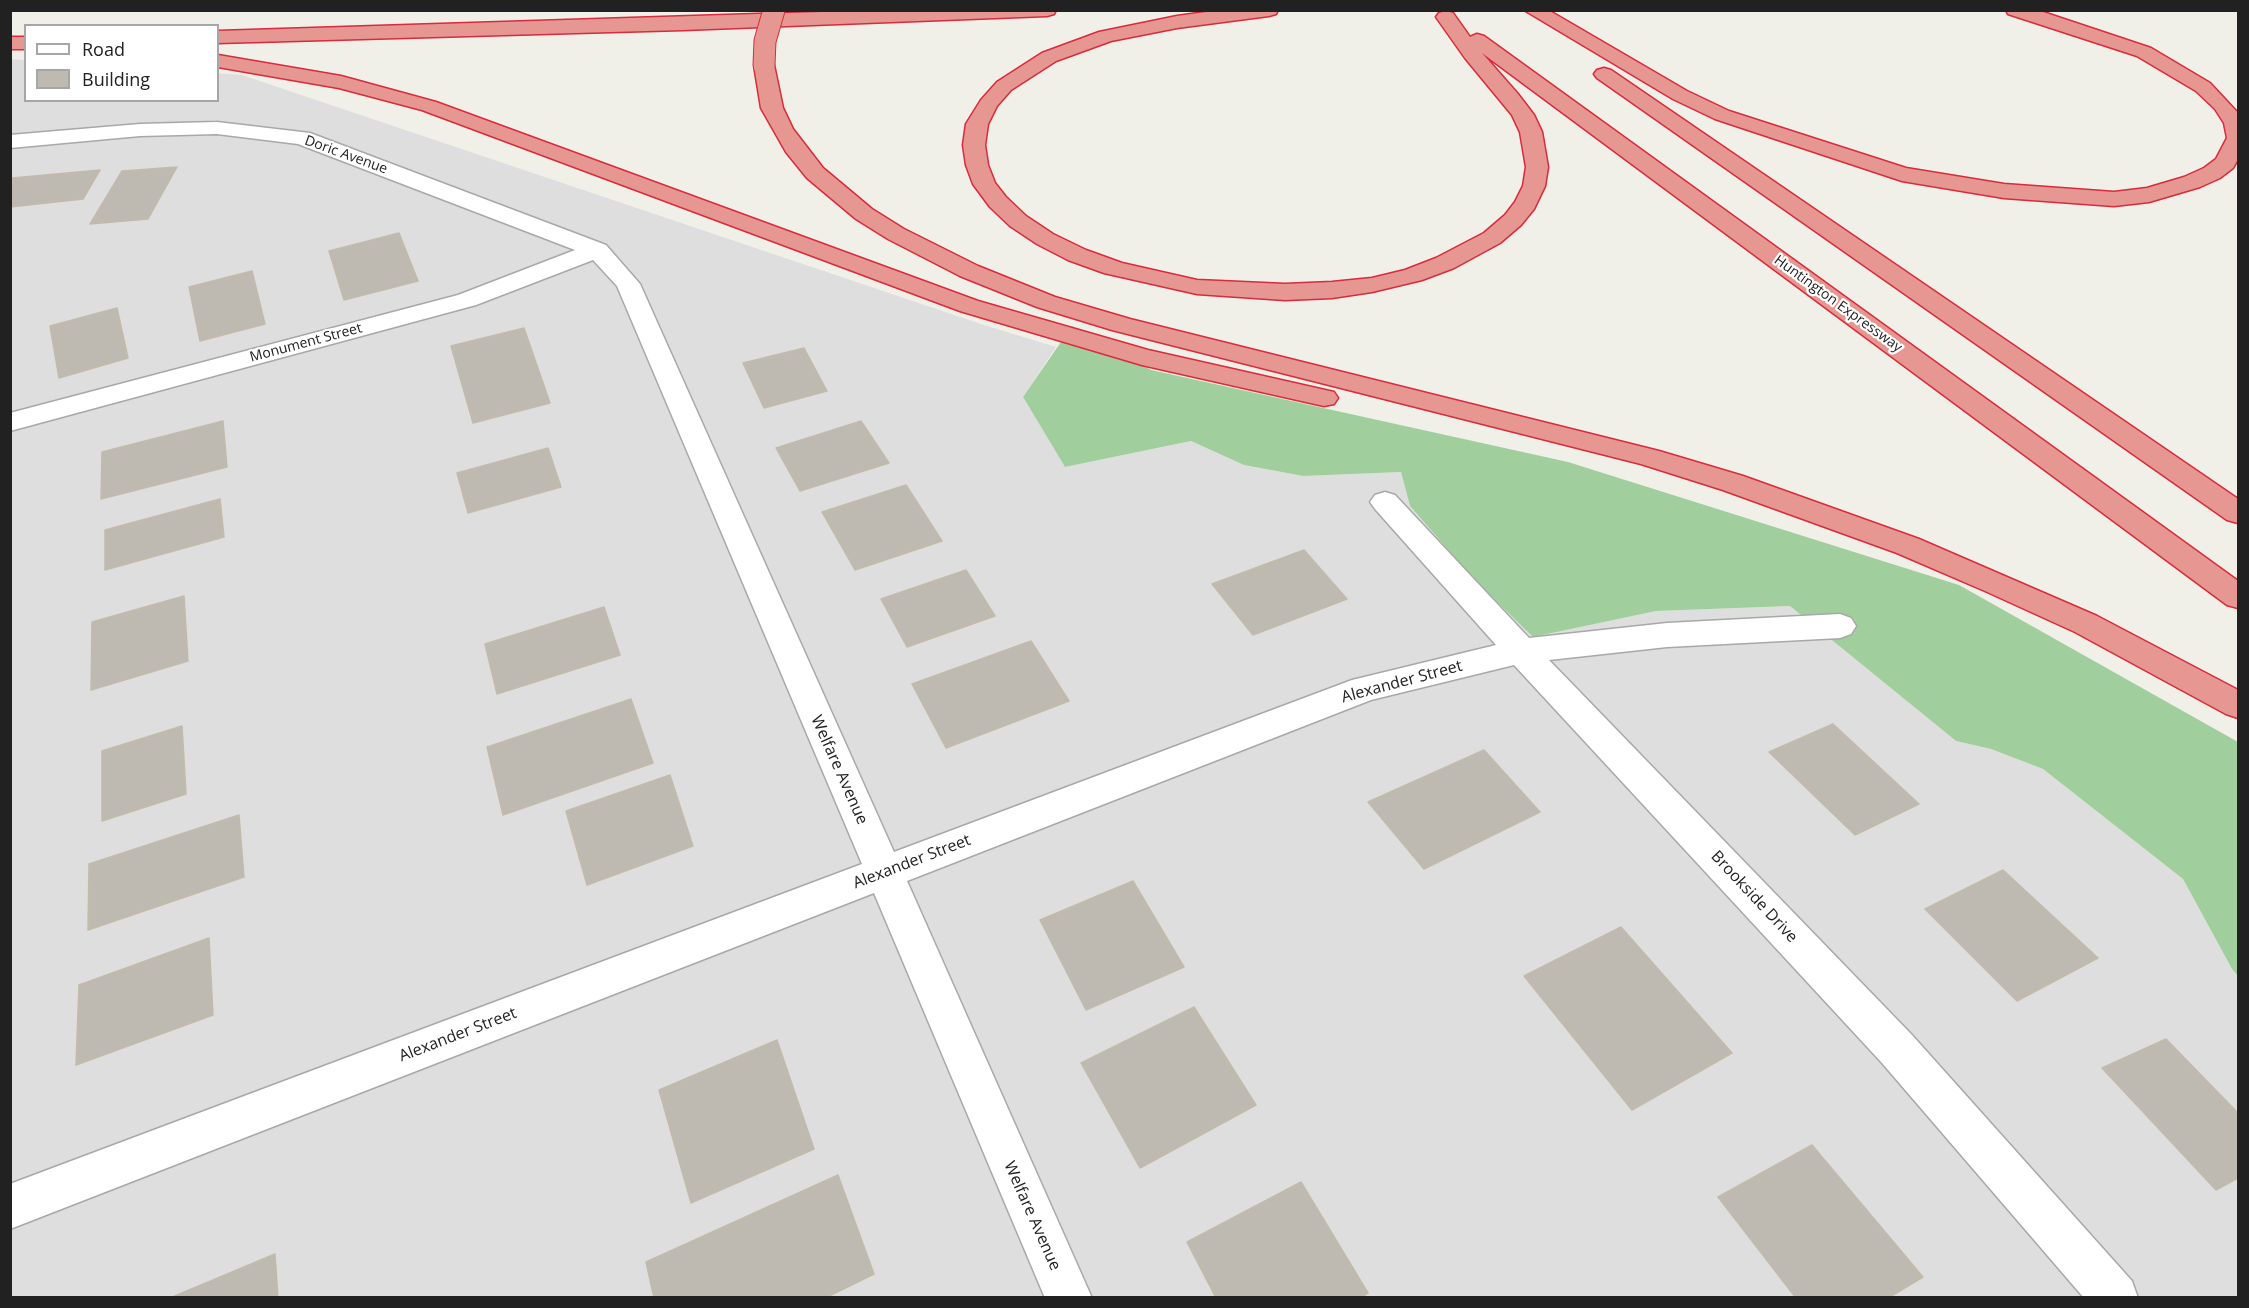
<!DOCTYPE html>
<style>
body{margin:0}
#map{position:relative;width:2249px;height:1308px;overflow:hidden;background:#f1f0e8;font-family:"Open Sans",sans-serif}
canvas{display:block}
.frame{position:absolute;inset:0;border:12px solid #212121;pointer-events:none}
.legend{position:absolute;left:24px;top:24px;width:195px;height:78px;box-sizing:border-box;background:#fff;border:2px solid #a6a6a6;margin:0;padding:8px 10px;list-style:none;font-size:18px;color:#212121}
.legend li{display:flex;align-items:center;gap:12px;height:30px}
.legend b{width:30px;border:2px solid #a6a6a6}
</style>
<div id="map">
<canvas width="2249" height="1308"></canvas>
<div class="frame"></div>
<ul class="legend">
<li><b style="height:8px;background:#fff"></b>Road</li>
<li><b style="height:16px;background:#bebab1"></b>Building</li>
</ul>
</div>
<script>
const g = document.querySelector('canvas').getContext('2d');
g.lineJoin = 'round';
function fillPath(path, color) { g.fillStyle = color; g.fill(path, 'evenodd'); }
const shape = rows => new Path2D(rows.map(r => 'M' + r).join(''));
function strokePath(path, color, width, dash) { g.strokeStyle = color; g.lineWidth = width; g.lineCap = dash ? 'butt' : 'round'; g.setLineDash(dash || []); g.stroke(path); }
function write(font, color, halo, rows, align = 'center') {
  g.font = font + ' "Open Sans",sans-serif'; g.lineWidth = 4.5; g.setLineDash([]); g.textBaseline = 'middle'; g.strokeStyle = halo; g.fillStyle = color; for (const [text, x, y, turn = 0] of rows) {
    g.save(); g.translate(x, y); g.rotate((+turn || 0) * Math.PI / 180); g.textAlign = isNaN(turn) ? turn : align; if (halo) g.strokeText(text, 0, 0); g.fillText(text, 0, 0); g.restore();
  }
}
fillPath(shape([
 [10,59,25,60,26,100,218,100,218,73,242,75,984,325,1056,347,1023,397,1065,467,1191,441,1244,465,1303,476,1401,472,1410,506,1533,637,1656,611,1790,606,1956,741,1991,749,2043,769,2183,879,2232,969,2238,976,2238,1297,11,1297]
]), '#dfdede');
fillPath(shape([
 [1072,326,1151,370,1568,462,1959,585,2238,742,2238,976,2232,969,2183,879,2043,769,1991,749,1956,741,1790,606,1656,611,1533,637,1474,579,1410,506,1401,472,1303,476,1244,465,1191,441,1065,467,1023,397]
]), '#a0cf9d');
const building = shape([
 [177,167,148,219,90,224,122,171,177,167],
 [100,170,83,199,10,207,12,178,100,170],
 [399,233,418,281,344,300,329,251,399,233],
 [252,271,265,324,200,341,189,287,252,271],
 [117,308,128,358,59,378,50,326,117,308],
 [524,328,550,403,473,423,451,346,524,328],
 [804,348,827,391,764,408,743,363,804,348],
 [223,421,227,467,101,499,102,452,223,421],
 [861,421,889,463,800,491,776,448,861,421],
 [548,448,561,487,468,513,457,473,548,448],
 [906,485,942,541,855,570,822,512,906,485],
 [220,499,224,537,105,570,105,530,220,499],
 [1304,550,1347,599,1253,635,1212,584,1304,550],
 [966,570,995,616,907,647,881,599,966,570],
 [184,596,188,661,91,690,92,622,184,596],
 [604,607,620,655,497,694,485,644,604,607],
 [1031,641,1069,701,946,748,912,684,1031,641],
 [631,699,653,763,503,815,487,747,631,699],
 [1833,724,1919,804,1855,835,1769,752,1833,724],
 [182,726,186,794,102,821,102,751,182,726],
 [1484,750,1540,812,1424,869,1368,802,1484,750],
 [670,775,693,846,587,885,566,811,670,775],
 [239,815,244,877,88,930,89,864,239,815],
 [2003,870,2098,958,2017,1001,1925,909,2003,870],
 [1133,881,1184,967,1086,1010,1040,920,1133,881],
 [1621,927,1732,1053,1632,1110,1524,976,1621,927],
 [209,938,213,1015,76,1065,79,985,209,938],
 [1194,1007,1256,1105,1140,1168,1081,1063,1194,1007],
 [2166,1039,2238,1113,2238,1178,2216,1190,2102,1068,2166,1039],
 [777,1040,814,1149,691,1203,659,1090,777,1040],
 [1812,1145,1923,1277,1888,1298,1796,1298,1718,1197,1812,1145],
 [838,1175,874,1274,825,1298,654,1298,646,1262,838,1175],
 [1301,1182,1368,1293,1360,1298,1216,1298,1187,1242,1301,1182],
 [275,1254,278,1298,170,1298,275,1254]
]);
fillPath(building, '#bebab1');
strokePath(building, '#c3bbaa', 1.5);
const minor = shape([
 [217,122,310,133,606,245,640,284,894,852,1352,680,1496,645,1375,509,1370,502,1375,495,1385,492,1395,495,1529,638,1667,623,1840,614,1851,618,1856,626,1851,634,1840,638,1667,647,1549,660,1912,1035,2132,1281,2138,1298,2084,1298,1882,1063,1514,665,1371,700,907,881,1092,1298,1045,1298,874,893,10,1229,10,1184,862,864,617,286,593,260,476,305,10,431,10,413,458,295,575,250,298,144,217,134,140,136,10,148,10,135,140,124,217,122]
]);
const motorway = shape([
 [885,10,1056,10,1054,14,1047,16,683,30,218,43,218,31,885,10],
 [1221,10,1278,10,1276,14,1269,16,1177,28,1111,41,1056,61,1011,90,997,106,988,124,985,145,988,165,995,183,1006,197,1026,216,1053,234,1086,250,1122,263,1197,280,1285,284,1332,282,1372,278,1405,270,1436,258,1484,233,1505,215,1515,202,1523,186,1526,167,1520,132,1512,115,1465,58,1436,17,1439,13,1446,11,1453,13,1470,37,1477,34,1484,36,2238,581,2238,608,2227,605,1482,53,1518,94,1534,115,1542,132,1548,167,1545,186,1534,209,1521,225,1500,243,1454,268,1422,280,1372,292,1332,298,1285,300,1197,294,1104,273,1068,260,1037,244,1010,226,990,207,973,184,966,165,963,145,966,124,981,100,997,82,1042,53,1099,32,1177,16,1221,10],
 [1524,10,1548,10,1687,91,1729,111,1906,168,2004,184,2114,192,2147,188,2184,177,2204,168,2216,159,2227,138,2224,123,2215,109,2196,91,2137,56,2008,14,2006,10,2037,10,2151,48,2210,83,2238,113,2238,159,2233,168,2220,178,2200,187,2149,202,2114,206,2004,198,1902,181,1715,119,1673,99,1524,10],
 [10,37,26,37,26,49,10,49,10,37],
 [218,55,341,76,436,102,978,301,1148,350,1334,392,1338,398,1334,404,1324,406,1142,365,960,311,422,110,339,88,218,67,218,55],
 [764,59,771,61,774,65,783,108,793,129,823,168,872,209,904,229,978,266,1055,297,1130,319,1659,451,1743,476,1919,539,2097,616,2238,690,2238,718,2226,714,2075,632,1985,591,1897,553,1723,490,1641,464,1112,330,1037,307,960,276,888,239,856,219,807,178,786,152,761,108,754,65,757,61,764,59],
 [1604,68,1611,70,2238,499,2238,523,2227,520,1597,78,1594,74,1597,70,1604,68]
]);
strokePath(minor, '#a8a8a8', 3);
strokePath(motorway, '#d92b3c', 3);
fillPath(minor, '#fff');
fillPath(motorway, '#e69791');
const motorwayBridge = shape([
 [764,65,765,41,774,10]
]);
strokePath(motorwayBridge, '#d92b3c', 23, []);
strokePath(motorwayBridge, '#e69791', 21);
write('14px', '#212121', '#fff', [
 ["Doric Avenue",346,155,20],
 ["Huntington Expressway",1838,304,36],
 ["Monument Street",306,343,-15]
]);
write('16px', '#212121', '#fff', [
 ["Alexander Street",1402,682,-15],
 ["Welfare Avenue",839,770,66],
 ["Alexander Street",912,862,-21],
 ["Brookside Drive",1754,897,47],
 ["Alexander Street",458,1035,-21],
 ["Welfare Avenue",1032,1216,66]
]);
</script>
